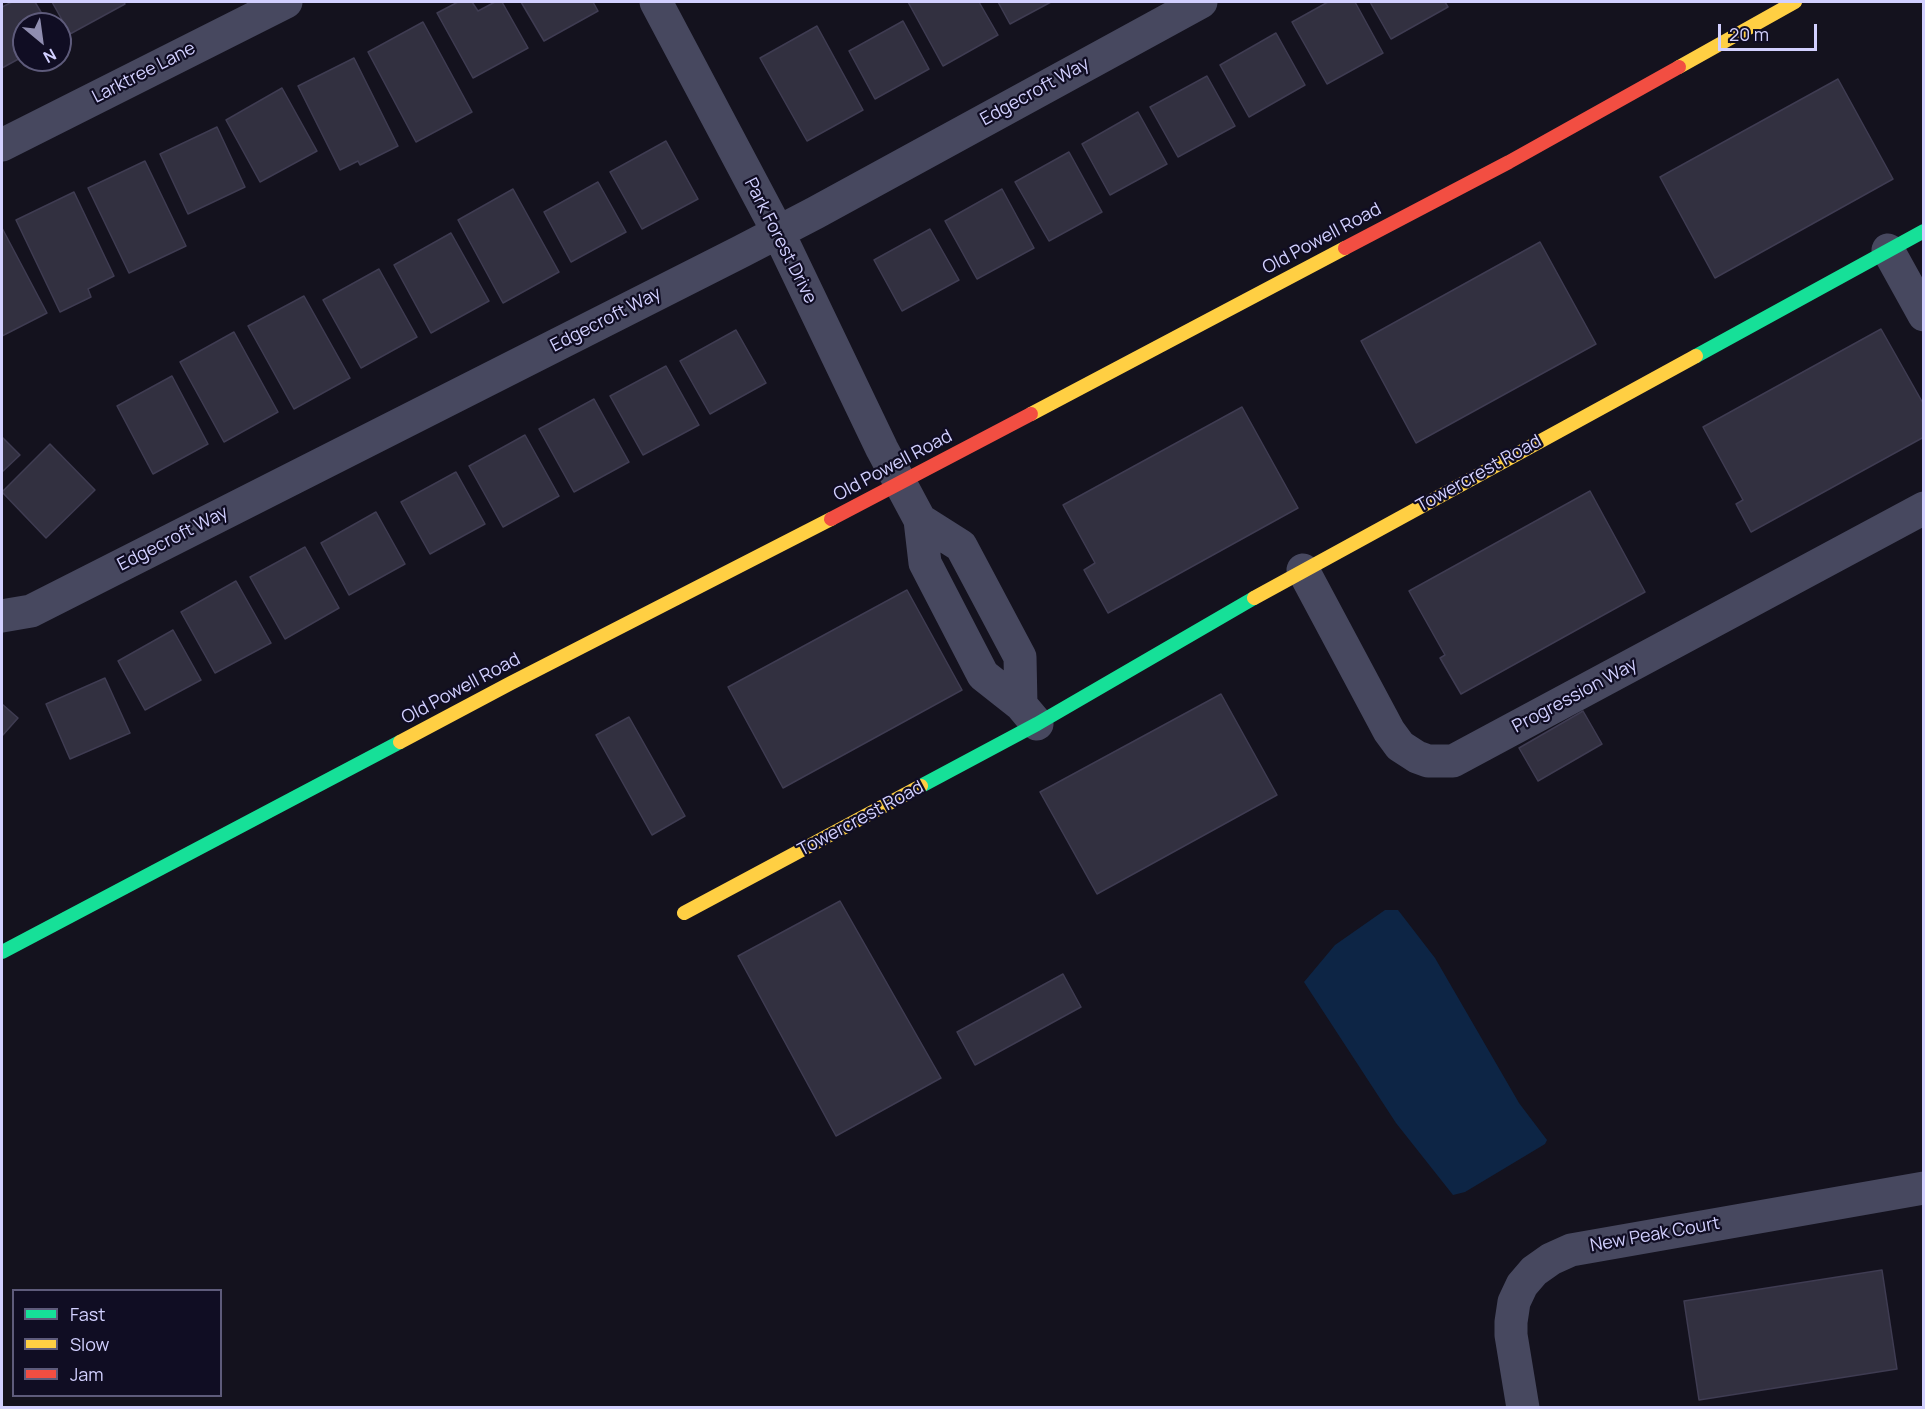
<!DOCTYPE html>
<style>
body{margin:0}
#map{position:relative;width:1925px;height:1409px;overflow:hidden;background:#14121e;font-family:Manrope,sans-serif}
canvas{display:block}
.frame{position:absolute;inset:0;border:3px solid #d2d0ff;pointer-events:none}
.legend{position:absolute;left:12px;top:1289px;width:210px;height:108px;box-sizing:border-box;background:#100d23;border:2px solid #5e5b7b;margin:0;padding:8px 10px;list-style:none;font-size:18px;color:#d2d0ff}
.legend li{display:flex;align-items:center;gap:12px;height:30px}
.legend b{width:30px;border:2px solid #5e5b7b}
.north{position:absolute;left:12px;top:12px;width:60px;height:60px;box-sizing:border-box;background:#100d23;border:2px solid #5e5b7b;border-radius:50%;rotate:151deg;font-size:16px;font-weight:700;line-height:24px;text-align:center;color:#d2d0ff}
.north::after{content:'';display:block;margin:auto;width:21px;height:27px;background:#908eb0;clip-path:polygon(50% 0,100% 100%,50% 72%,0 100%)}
.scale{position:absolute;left:1718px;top:24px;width:99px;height:27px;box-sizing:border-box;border:3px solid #d2d0ff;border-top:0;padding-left:8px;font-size:18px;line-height:21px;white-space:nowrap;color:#d2d0ff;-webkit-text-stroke:4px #100d23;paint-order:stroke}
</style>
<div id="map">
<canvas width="1925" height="1409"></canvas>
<div class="frame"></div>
<ul class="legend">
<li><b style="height:8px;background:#16e098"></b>Fast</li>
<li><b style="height:8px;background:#ffcf43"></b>Slow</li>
<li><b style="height:8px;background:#f24e42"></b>Jam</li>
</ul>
<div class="north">N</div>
<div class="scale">20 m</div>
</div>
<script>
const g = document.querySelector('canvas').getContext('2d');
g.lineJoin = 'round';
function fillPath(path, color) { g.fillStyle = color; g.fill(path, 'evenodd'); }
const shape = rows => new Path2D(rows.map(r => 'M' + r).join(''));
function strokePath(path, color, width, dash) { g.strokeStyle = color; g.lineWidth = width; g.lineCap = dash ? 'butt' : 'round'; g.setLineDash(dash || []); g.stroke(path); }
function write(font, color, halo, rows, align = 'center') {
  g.font = font + ' Manrope,sans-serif'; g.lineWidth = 4.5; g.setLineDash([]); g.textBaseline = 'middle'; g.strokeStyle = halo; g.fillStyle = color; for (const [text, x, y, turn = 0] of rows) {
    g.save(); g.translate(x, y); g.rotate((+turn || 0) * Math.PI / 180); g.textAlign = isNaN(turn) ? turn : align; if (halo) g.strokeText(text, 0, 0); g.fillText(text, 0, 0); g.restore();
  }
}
fillPath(shape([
 [1385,910,1398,910,1435,958,1519,1103,1547,1140,1545,1144,1465,1192,1453,1195,1396,1123,1304,982,1335,945]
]), '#0d2545');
const building = shape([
 [12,2,35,2,48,24,24,24,24,56,2,68,2,7,12,2],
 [52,2,124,2,125,4,70,34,52,2],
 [458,2,472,2,478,11,495,2,502,2,528,48,473,78,437,13,458,2],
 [521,2,593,2,598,11,544,41,521,2],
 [908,2,979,2,998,35,943,66,908,2],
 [998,2,1051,2,1010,24,998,2],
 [1328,2,1355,2,1383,53,1327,84,1292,22,1328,2],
 [1370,2,1445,2,1448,7,1391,39,1370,2],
 [903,21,929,69,875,99,849,51,903,21],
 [423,22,472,112,416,142,368,52,423,22],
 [817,26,863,110,807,141,760,58,817,26],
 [1276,33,1305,85,1249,117,1220,65,1276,33],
 [354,58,398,146,360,165,358,161,340,170,298,86,354,58],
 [1207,76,1235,126,1178,157,1150,107,1207,76],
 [1838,79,1893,179,1715,278,1660,177,1838,79],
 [282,88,317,151,260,182,226,120,282,88],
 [1138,112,1167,164,1110,195,1082,144,1138,112],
 [217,127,245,187,188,214,160,154,217,127],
 [666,141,698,199,642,229,610,172,666,141],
 [1069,152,1102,212,1049,241,1015,182,1069,152],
 [145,161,186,246,129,273,88,188,145,161],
 [598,182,626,232,571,262,544,212,598,182],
 [513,189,559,272,503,303,458,220,513,189],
 [1002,189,1034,248,977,279,945,221,1002,189],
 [74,192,114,276,88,289,91,297,60,312,16,220,74,192],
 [2,228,47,313,2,336,2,228],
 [930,229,959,280,902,311,874,260,930,229],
 [451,233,489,301,431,333,394,265,451,233],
 [1540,242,1596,344,1416,443,1361,341,1540,242],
 [379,269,417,337,361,368,323,300,379,269],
 [304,296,350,378,294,409,248,326,304,296],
 [1881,329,1924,405,1924,437,1751,532,1736,504,1743,500,1703,427,1881,329],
 [736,330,766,383,710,414,680,361,736,330],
 [234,332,278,412,224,442,180,362,234,332],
 [666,366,699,425,643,455,610,396,666,366],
 [172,376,208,444,153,474,117,406,172,376],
 [594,399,629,462,574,492,539,429,594,399],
 [1242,407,1298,508,1108,613,1084,570,1095,563,1063,505,1242,407],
 [525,435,559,496,503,527,469,466,525,435],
 [2,437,20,455,2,472,2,437],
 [50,444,95,490,46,538,2,492,50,444],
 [456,472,485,524,430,554,401,502,456,472],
 [1590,491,1645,592,1461,694,1440,658,1445,655,1409,591,1590,491],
 [376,512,405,564,349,595,321,543,376,512],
 [305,547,339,608,285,639,250,577,305,547],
 [236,581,271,643,215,673,181,612,236,581],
 [907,590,962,690,783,788,728,687,907,590],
 [173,630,201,680,145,710,118,661,173,630],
 [105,678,130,733,70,759,46,704,105,678],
 [1221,694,1277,795,1097,894,1040,792,1221,694],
 [2,704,18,718,2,736,2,704],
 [1583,711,1602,744,1538,781,1519,748,1583,711],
 [629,717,685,816,652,835,596,735,629,717],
 [840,901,941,1078,836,1136,738,956,840,901],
 [1063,974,1081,1007,975,1065,957,1032,1063,974],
 [1882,1270,1897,1369,1699,1400,1684,1301,1882,1270]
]);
fillPath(building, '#323040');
strokePath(building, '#3f3c52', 1.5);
strokePath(shape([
 [656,2,778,232,882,449,920,520,925,563,983,675,1021,705,1037,724],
 [2,145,286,2],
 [1888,250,1924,315],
 [920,520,961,546,1020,657,1021,705],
 [1303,570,1389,731,1400,746,1417,757,1428,761,1453,761,1924,508],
 [2,616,31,611,742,251,815,213,1201,2],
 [1523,1408,1511,1335,1511,1322,1514,1302,1522,1285,1534,1271,1551,1259,1571,1250,1924,1188]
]), '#47485f', 33);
strokePath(shape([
 [1696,356,1924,231],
 [921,786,1037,724,1254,598],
 [2,952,400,742]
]), '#16e098', 14);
strokePath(shape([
 [1679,67,1795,2],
 [1031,414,1345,248],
 [1254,598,1696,356],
 [400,742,511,683,831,519],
 [684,913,921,786]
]), '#ffcf43', 14);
strokePath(shape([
 [1345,248,1509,162,1679,67],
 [831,519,1031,414]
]), '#f24e42', 14);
write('18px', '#d2d0ff', '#100d23', [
 ["Larktree Lane",144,73,-27],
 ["Edgecroft Way",1035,92,-29],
 ["Old Powell Road",1322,239,-28],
 ["Park Forest Drive",780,241,63],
 ["Edgecroft Way",606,320,-27],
 ["Old Powell Road",893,466,-28],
 ["Towercrest Road",1479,474,-29],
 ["Edgecroft Way",173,539,-27],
 ["Old Powell Road",461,689,-28],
 ["Progression Way",1575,696,-28],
 ["Towercrest Road",861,819,-28],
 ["New Peak Court",1655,1235,-10]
]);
</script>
